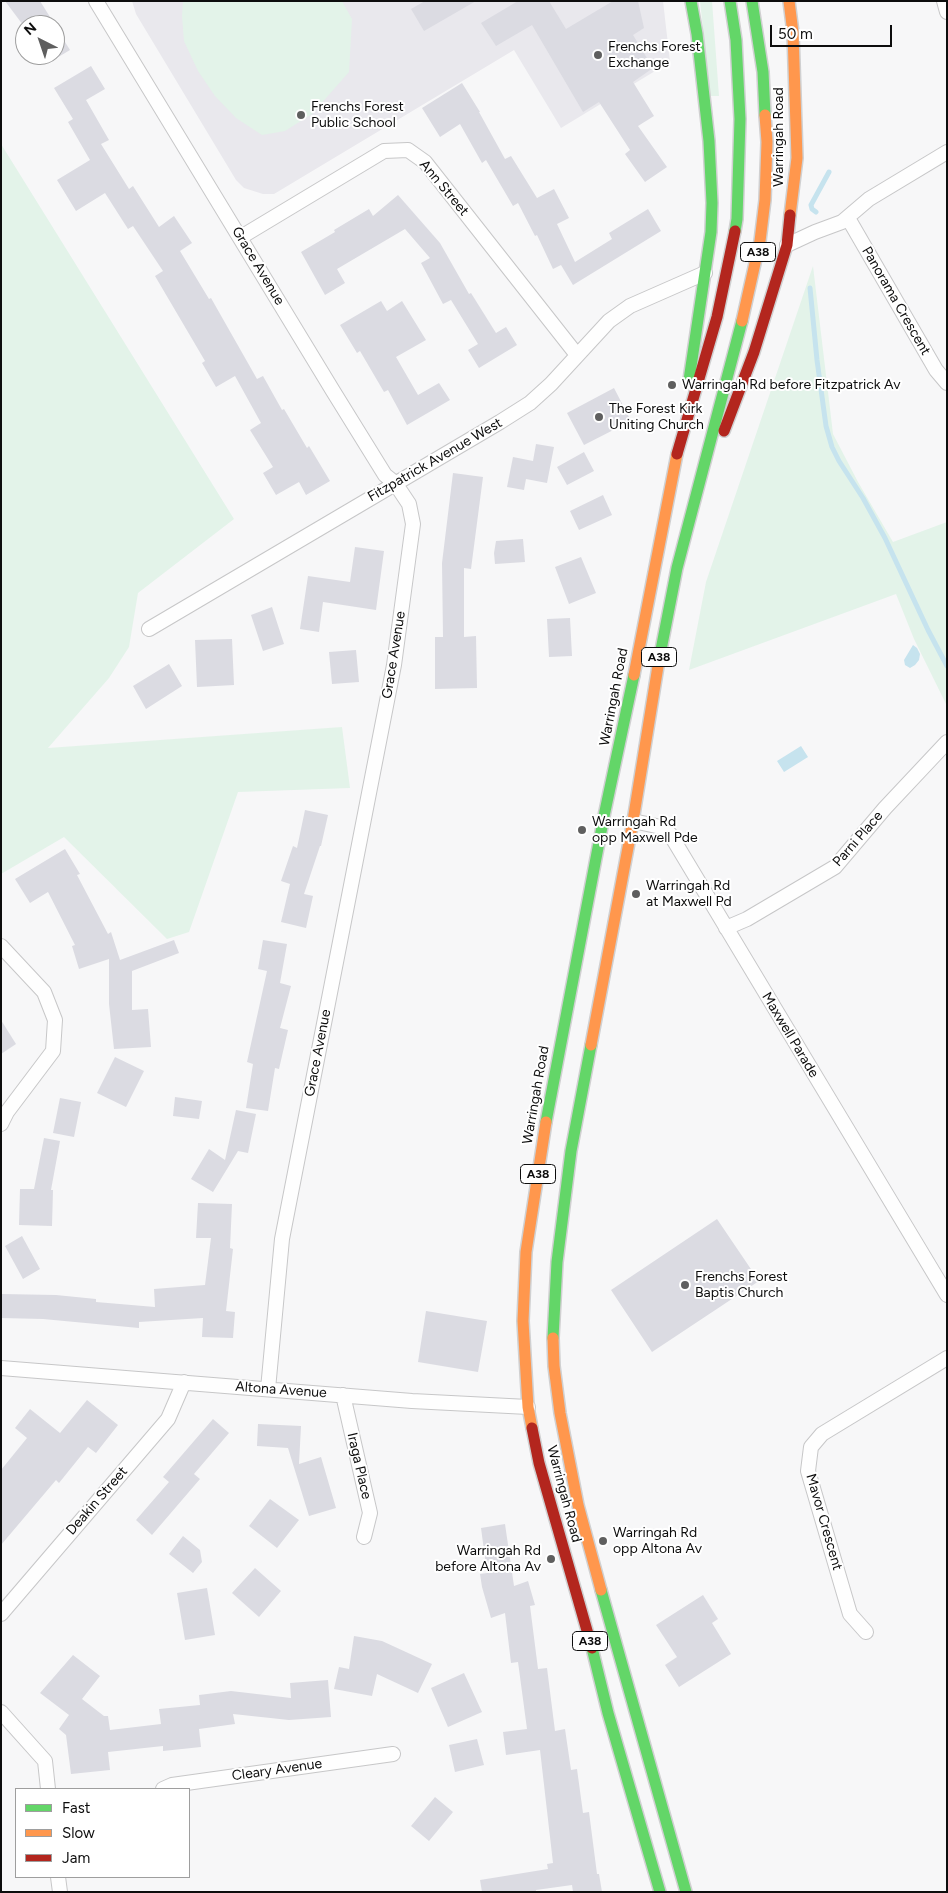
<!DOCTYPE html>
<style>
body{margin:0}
#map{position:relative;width:948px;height:1893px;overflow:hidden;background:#f7f7f8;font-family:Figtree,sans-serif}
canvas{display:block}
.frame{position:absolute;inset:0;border:2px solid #0d0d0d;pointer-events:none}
.legend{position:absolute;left:15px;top:1788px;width:175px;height:90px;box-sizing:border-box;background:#fff;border:1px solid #9e9e9e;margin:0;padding:6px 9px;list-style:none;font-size:15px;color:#0d0d0d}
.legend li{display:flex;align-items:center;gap:10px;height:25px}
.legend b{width:25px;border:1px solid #9e9e9e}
.north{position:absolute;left:15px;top:15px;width:50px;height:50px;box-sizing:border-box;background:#fff;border:1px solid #9e9e9e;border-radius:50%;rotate:319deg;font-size:14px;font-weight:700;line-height:20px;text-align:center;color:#0d0d0d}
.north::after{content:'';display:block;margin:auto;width:18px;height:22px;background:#5f5f5f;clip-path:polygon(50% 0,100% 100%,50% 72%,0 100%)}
.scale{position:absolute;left:770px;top:25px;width:122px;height:22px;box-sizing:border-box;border:2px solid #0d0d0d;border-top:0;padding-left:6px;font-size:15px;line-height:18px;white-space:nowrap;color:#0d0d0d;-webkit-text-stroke:4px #fff;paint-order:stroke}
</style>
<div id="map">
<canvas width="948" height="1893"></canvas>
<div class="frame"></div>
<ul class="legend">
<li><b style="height:6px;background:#63d668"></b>Fast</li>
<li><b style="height:6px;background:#ff974d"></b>Slow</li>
<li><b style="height:6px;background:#b3261e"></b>Jam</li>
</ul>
<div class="north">N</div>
<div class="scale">50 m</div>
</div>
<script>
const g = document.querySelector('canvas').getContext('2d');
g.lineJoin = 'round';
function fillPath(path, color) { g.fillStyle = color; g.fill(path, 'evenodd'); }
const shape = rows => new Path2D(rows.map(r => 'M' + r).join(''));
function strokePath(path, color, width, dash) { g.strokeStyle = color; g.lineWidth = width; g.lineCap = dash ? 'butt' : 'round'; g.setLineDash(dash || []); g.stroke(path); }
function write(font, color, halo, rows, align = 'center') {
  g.font = font + ' Figtree,sans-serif'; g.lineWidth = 4; g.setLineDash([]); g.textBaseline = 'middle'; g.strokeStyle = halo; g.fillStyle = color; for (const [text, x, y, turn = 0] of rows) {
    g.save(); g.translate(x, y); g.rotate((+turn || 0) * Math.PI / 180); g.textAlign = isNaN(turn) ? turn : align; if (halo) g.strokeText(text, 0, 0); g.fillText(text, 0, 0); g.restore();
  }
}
fillPath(shape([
 [132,1,663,1,670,62,561,128,514,50,274,194,263,194,244,188,236,180,136,14]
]), '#e9e8ed');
fillPath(shape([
 [183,1,342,1,352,19,349,72,312,114,285,131,262,135,236,118,215,96,198,71,184,41,182,16],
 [700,1,712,1,719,96,710,96],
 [1,144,234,519,138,593,129,647,109,678,48,748,342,727,350,788,238,792,189,932,167,939,64,837,1,874],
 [813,266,833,434,858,482,893,542,947,522,947,706,914,639,896,594,689,670,706,582]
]), '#e3f3e9');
fillPath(shape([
 [913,645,917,648,920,654,919,660,915,665,910,668,905,665,904,660],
 [801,746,808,757,784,772,777,761]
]), '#c6e3ee');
strokePath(shape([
 [816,212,812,209,811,205,829,172],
 [810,288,817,360,826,426,832,447,839,461,863,498,885,538,928,630,947,666]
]), '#c6e3ee', 5);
fillPath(shape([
 [5,1,40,1,55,25,23,25],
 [425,1,476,1,424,31,411,9],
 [518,1,549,1,566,29,613,1,638,1,644,28,633,35,653,68,633,82,654,116,638,126,667,167,645,182,625,154,630,150,599,102,583,112,532,25,496,46,481,23],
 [55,26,70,50,55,59],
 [91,66,105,89,86,100,109,140,101,144,129,189,133,186,159,227,174,216,192,243,180,251,209,299,211,298,257,379,263,376,282,410,284,409,307,448,309,446,330,481,306,495,299,482,276,495,263,473,273,467,250,430,261,423,235,376,216,387,202,363,205,361,155,276,163,271,133,226,128,229,105,193,76,211,57,180,90,160,68,122,73,119,54,88],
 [462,83,480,112,479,112,505,159,511,156,537,198,554,189,569,218,557,224,575,262,612,239,609,233,648,209,661,231,573,285,561,265,553,269,537,235,535,236,518,203,513,206,486,160,482,163,460,124,440,137,422,108],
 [398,195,440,243,469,294,471,293,496,333,506,327,517,345,479,368,468,350,478,344,451,300,443,304,421,263,430,258,405,229,337,269,345,283,325,295,301,252,335,232,334,230,369,209,373,216],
 [381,301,387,311,402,301,426,340,396,357,418,395,439,383,450,400,407,425,388,390,384,392,360,351,357,353,340,325],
 [614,388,631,421,584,445,567,413],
 [536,444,554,447,547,483,526,479,524,490,507,487,513,457,533,461],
 [584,452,594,471,567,485,557,467],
 [453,473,483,477,471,569,464,568,464,637,476,636,477,688,435,689,435,637,443,637,442,563],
 [603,495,612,515,579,530,570,511],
 [523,539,525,562,495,564,494,553,496,541],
 [355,547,384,551,376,610,323,602,319,632,300,629,308,576,350,582],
 [581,557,596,593,569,604,555,567],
 [272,607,284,644,263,651,251,615],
 [570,618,572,656,549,657,547,619],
 [232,639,234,685,197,687,195,640],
 [356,650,359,682,332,684,329,652],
 [169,664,182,686,146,709,133,686],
 [305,810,328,815,321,846,320,846,304,894,313,896,306,928,281,922,290,884,281,881,293,846,297,848],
 [65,849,80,874,77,875,108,934,111,932,120,960,174,940,179,953,132,971,132,1010,148,1009,151,1047,114,1049,109,1004,109,959,79,969,72,946,75,945,48,892,30,903,15,879],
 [263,940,287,944,280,983,291,986,280,1028,288,1030,279,1069,275,1068,268,1111,246,1108,253,1064,247,1062,267,971,258,969],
 [1,1020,16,1044,1,1054],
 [115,1057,144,1071,126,1107,97,1093],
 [175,1097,202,1101,199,1119,173,1116],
 [60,1098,81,1102,74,1137,53,1133],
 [236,1110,256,1114,248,1153,238,1151,213,1192,191,1179,209,1149,225,1160],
 [44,1138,60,1141,51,1190,53,1190,52,1226,19,1225,20,1189,34,1189],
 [198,1203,232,1204,230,1248,233,1249,226,1311,235,1312,233,1338,202,1337,203,1318,139,1322,139,1328,43,1319,1,1318,2,1294,56,1295,96,1299,96,1302,155,1307,154,1289,205,1285,211,1238,196,1238],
 [717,1219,759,1281,652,1352,611,1290],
 [22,1236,40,1269,23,1279,5,1246],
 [426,1311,487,1321,478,1372,418,1362],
 [87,1400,118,1425,96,1453,88,1447,59,1483,56,1480,1,1545,1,1470,27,1438,15,1428,30,1409,60,1433],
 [213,1419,229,1433,194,1474,200,1479,152,1535,136,1520,169,1482,163,1477],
 [258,1424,301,1426,299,1464,321,1457,336,1508,309,1516,288,1448,257,1446],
 [270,1499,299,1520,277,1548,249,1526],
 [505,1524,514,1586,528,1581,535,1605,530,1606,538,1669,547,1668,555,1731,565,1729,571,1770,577,1769,583,1813,589,1812,597,1874,599,1874,602,1892,573,1892,572,1885,536,1890,536,1892,482,1892,480,1880,548,1869,547,1864,553,1863,540,1750,506,1755,503,1732,527,1729,518,1662,511,1663,505,1613,491,1618,482,1587,480,1574,487,1573,481,1528],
 [183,1536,200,1550,202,1562,193,1573,169,1554],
 [255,1568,281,1591,259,1617,232,1593],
 [207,1588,215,1635,185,1640,177,1593],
 [703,1595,718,1619,712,1623,731,1654,679,1687,665,1665,677,1657,656,1625],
 [354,1636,382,1641,432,1664,418,1693,377,1674,372,1696,334,1689,339,1667,349,1669],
 [73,1655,100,1676,82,1699,104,1716,108,1716,110,1730,161,1724,159,1709,200,1705,199,1695,231,1691,291,1698,290,1683,328,1680,331,1717,289,1720,233,1714,235,1724,199,1729,201,1747,163,1751,163,1746,108,1752,110,1770,71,1774,66,1735,59,1729,69,1715,40,1693],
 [464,1673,482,1712,448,1727,431,1688],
 [477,1739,484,1765,455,1772,449,1745],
 [435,1797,453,1812,429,1841,411,1826]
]), '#dbdbe2');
const street = shape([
 [96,1,333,391,385,475,395,483,409,504,413,524,394,665,282,1239,268,1389],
 [944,1,947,12],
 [848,218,936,370,947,383],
 [241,237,384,151,408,150,425,162,577,355],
 [787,245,815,232,842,222,869,199,947,152],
 [149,629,500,422,530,403,551,384,609,321,630,306,705,273],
 [633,821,661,827,670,834,947,1295],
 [726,928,747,919,835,867,885,808,947,742],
 [1,946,44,992,55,1020,53,1051,7,1112,1,1124],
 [1,1368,412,1401,528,1407],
 [343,1395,370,1513,364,1537],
 [1,1614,168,1419,184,1382],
 [866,1632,850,1614,808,1471,811,1447,822,1434,947,1358],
 [1,1712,45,1761,48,1789],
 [163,1789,172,1785,393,1754],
 [58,1877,60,1892]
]);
const fast = shape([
 [730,1,736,40,740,119,737,219,735,231],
 [752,1,763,72,765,115],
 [689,380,711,232,712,203,709,141,697,34,691,1],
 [659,660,677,568,742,321],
 [546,1122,604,816,634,675],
 [553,1338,557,1262,571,1151,591,1045],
 [601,1590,686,1892],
 [592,1648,608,1713,660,1892]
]);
const slow = shape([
 [789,1,793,33,797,158,790,215],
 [742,321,760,241,765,200,767,142,765,115],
 [634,675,677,454],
 [591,1045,633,821,659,660],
 [553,1338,554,1366,560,1413,578,1505,601,1590],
 [532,1428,528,1407,523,1321,526,1252,546,1122]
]);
const jam = shape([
 [724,431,754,352,787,245,790,215],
 [677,454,717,317,735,231],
 [532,1428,539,1463,592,1648]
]);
strokePath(street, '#c7c7c8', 16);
strokePath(fast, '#d0d0d1', 14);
strokePath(slow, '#d0d0d1', 14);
strokePath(jam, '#d0d0d1', 14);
strokePath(street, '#fefefe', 14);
strokePath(fast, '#63d668', 11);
strokePath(slow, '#ff974d', 11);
strokePath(jam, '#b3261e', 11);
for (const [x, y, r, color] of [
 [598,55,5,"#5f5f5f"],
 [301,115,5,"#5f5f5f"],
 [672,385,5,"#5f5f5f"],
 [599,417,5,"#5f5f5f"],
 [582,830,5,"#5f5f5f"],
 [636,894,5,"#5f5f5f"],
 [685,1285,5,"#5f5f5f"],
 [603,1541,5,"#5f5f5f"],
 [551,1559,5,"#5f5f5f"]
]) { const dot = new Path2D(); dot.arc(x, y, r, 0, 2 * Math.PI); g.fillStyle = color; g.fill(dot); strokePath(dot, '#fff', 2); }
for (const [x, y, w] of [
 [758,252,35],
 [659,657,35],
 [538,1174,35],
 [590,1641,35]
]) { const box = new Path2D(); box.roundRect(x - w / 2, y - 9.5, w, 19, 4); g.fillStyle = '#fff'; g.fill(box); strokePath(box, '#0d0d0d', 1); }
write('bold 12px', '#0d0d0d', null, [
 ["A38",758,252],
 ["A38",659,657],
 ["A38",538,1174],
 ["A38",590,1641]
]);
write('14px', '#0d0d0d', '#fff', [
 ["Frenchs Forest",608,47],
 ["Exchange",608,63],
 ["Frenchs Forest",311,107],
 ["Public School",311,123],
 ["Warringah Rd before Fitzpatrick Av",682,385],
 ["The Forest Kirk",609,409],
 ["Uniting Church",609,425],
 ["Warringah Rd",592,822],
 ["opp Maxwell Pde",592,838],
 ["Warringah Rd",646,886],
 ["at Maxwell Pd",646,902],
 ["Frenchs Forest",695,1277],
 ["Baptis Church",695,1293],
 ["Warringah Rd",613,1533],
 ["opp Altona Av",613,1549],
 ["Warringah Rd",541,1551,"right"],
 ["before Altona Av",541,1567,"right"]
], 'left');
write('14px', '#0d0d0d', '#fff', [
 ["Warringah Road",779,137,-90],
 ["Ann Street",444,188,50],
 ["Grace Avenue",258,266,59],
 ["Panorama Crescent",896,301,60],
 ["Fitzpatrick Avenue West",435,460,-30],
 ["Grace Avenue",394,655,-81],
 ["Warringah Road",614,697,-79],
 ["Parni Place",858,839,-49],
 ["Maxwell Parade",790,1035,59],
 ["Grace Avenue",318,1053,-79],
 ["Warringah Road",536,1095,-80],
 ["Altona Avenue",281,1390,4],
 ["Iraga Place",359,1466,77],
 ["Warringah Road",564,1494,75],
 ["Deakin Street",97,1501,-49],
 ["Mavor Crescent",824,1522,74],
 ["Cleary Avenue",277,1770,-8]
]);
</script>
